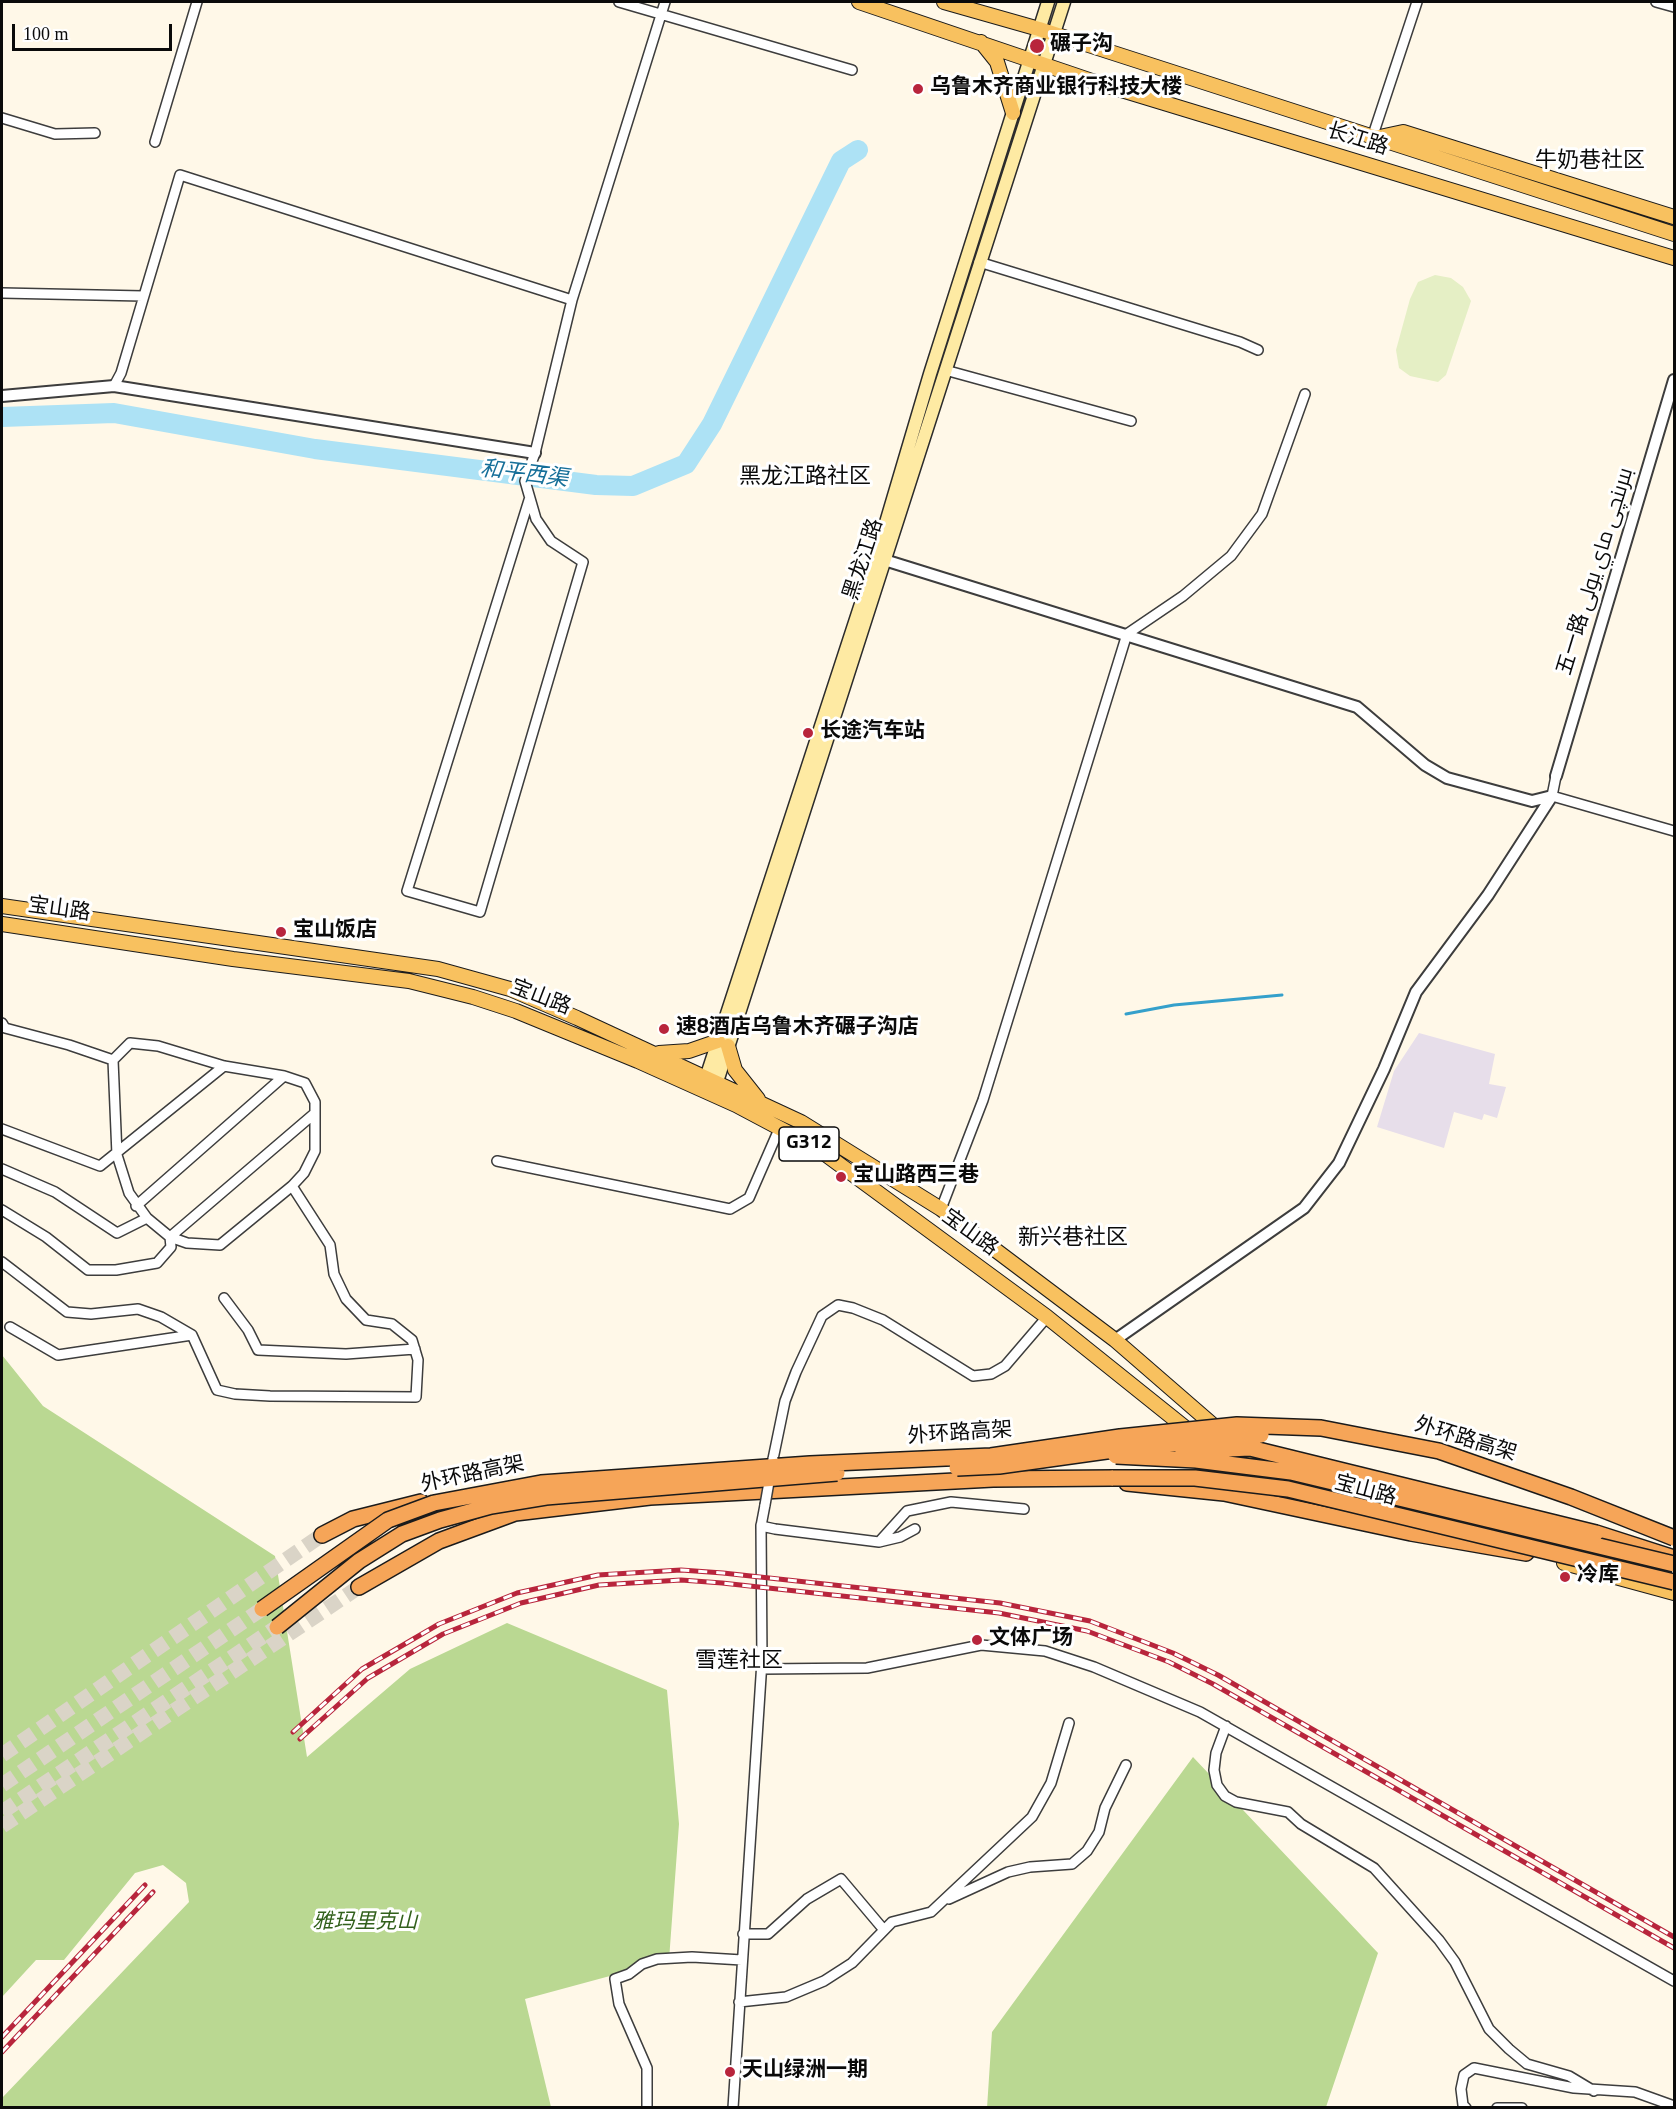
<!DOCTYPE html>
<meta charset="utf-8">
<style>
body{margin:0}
#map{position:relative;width:1676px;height:2109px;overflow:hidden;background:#fff8e8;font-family:Georgia,serif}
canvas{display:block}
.frame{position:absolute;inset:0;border:3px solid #0a0a0a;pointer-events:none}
.scale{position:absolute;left:12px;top:24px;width:160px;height:27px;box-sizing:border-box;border:3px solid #0a0a0a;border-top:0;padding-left:8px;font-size:18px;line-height:21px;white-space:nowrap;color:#0a0a0a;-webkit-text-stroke:4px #fff;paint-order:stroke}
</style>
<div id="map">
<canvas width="1676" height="2109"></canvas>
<div class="frame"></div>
<div class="scale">100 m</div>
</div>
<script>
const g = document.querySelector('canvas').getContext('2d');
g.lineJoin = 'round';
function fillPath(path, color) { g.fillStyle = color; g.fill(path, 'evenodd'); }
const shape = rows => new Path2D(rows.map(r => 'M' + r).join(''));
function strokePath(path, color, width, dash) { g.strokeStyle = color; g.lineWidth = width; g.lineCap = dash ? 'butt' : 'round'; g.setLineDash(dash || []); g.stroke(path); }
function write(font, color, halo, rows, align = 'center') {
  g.font = font + ' Georgia,Cairo,"Noto Sans SC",serif'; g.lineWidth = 6; g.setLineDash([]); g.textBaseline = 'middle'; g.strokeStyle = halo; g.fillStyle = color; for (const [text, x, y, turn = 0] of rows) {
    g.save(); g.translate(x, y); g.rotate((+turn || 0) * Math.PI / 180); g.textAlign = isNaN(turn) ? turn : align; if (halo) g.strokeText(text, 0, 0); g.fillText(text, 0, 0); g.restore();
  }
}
fillPath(shape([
 [1419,1033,1495,1054,1489,1084,1506,1087,1497,1118,1484,1114,1482,1120,1454,1112,1444,1148,1377,1127,1394,1071]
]), '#e7deea');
fillPath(shape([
 [2,1355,43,1406,275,1556,307,1757,410,1669,507,1623,667,1690,679,1824,669,1960,525,1999,551,2107,2,2107,2,2098,189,1902,186,1883,163,1865,135,1873,64,1960,36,1960,2,1997],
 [1193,1757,1378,1953,1326,2107,987,2108,992,2032]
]), '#bad892');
fillPath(shape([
 [1435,275,1451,278,1463,287,1471,301,1446,375,1438,382,1410,376,1399,368,1396,350,1410,299,1418,282]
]), '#e5efc5');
strokePath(shape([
 [1126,1014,1174,1005,1282,995]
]), '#35a0cb', 3);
strokePath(shape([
 [2,417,114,413,315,449,596,485,633,486,686,464,712,424,841,161,858,150]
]), '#ade2f5', 20);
strokePath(shape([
 [2,1755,322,1535],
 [2,1785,262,1609],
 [2,1812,277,1627],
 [2,1826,359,1587]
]), '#dad4c7', 15, [15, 8]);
const minor = shape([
 [619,2,852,70],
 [1656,2,1674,7],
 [2,118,55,134,95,133],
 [1372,138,1417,2],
 [155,142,197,2],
 [979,262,1240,342,1258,350],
 [2,293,143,296],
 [945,370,1131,421],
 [114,386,121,373,180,175,572,300],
 [529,500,407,891,480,912,583,562,551,541,536,519,525,481,535,453,572,300,665,2],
 [1556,776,1552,796,1674,831],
 [2,1023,5,1028,69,1045,113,1060],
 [130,1043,158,1046,224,1066,284,1076,305,1083,315,1102,315,1151,304,1173,292,1186,220,1245,187,1243,170,1237,147,1218,129,1193,117,1155,113,1060,130,1043],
 [2,1129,100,1166,224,1066],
 [497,1161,730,1209,749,1198,780,1127],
 [2,1169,55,1192,117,1233,147,1218],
 [136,1206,284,1076],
 [941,1209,983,1100,1127,634,1183,596,1231,556,1262,514,1305,394],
 [2,1210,46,1237,88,1270,116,1270,157,1263,171,1247,170,1237,315,1113],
 [2,1262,67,1312,91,1314,138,1309,161,1317,192,1335,217,1390,235,1394,270,1396,416,1397,418,1360,412,1340,392,1324,366,1320,346,1299,334,1274,330,1245,292,1186],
 [224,1298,248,1330,258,1350,346,1354,415,1349],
 [10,1327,58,1355,192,1335],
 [773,1459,785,1401,796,1372,822,1316,838,1305,853,1308,883,1320,973,1376,991,1374,1005,1366,1047,1317],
 [765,1505,761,1526,775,1529,879,1542,900,1537,915,1529],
 [879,1542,907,1511,951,1502,1024,1509],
 [762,1669,867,1668,981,1645,1045,1651,1094,1667,1200,1712,1674,1981],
 [1226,1726,1216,1753,1214,1770,1217,1785,1225,1796,1236,1802,1288,1812,1301,1824,1374,1868,1439,1940,1455,1962,1489,2029,1509,2049,1527,2064,1569,2076,1594,2091],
 [949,1899,1008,1872,1030,1867,1072,1864,1087,1851,1099,1832,1105,1808,1126,1765],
 [743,1934,768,1934,807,1899,841,1879,884,1930],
 [739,2002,786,1997,824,1981,852,1963,892,1922,931,1912,1032,1817,1051,1783,1069,1723],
 [647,2108,647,2068,619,2004,615,1979,629,1974,642,1964,657,1959,692,1957,742,1960],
 [733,2108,762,1661,761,1525],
 [1466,2108,1463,2105,1461,2089,1464,2075,1474,2068,1574,2088,1635,2092,1674,2106],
 [1497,2108,1522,2108]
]);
const tertiary = shape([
 [2,396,114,386,535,453],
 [878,558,1357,707,1425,765,1447,778,1532,801,1552,796],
 [1556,776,1674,380],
 [1115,1340,1304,1208,1339,1163,1384,1069,1416,992,1488,895,1552,796]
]);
const secondary = shape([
 [703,1087,872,570,930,374,1048,2],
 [714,1091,1064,2]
]);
const primary = shape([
 [859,2,1092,81,1674,258],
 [944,2,1039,29,1674,234],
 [981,42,997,62,1013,113],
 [1375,138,1403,132,1674,217],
 [2,906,438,969,510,989,577,1018,801,1122,941,1209,1115,1340,1221,1432],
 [2,924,233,959,409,981,473,997,516,1011,638,1061,736,1105,817,1148,1047,1317,1193,1434],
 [728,1046,735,1070,758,1099],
 [659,1053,689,1051,718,1041],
 [1238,1446,1254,1457,1279,1468],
 [1311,1481,1338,1493,1451,1518],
 [1564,1563,1674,1593]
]);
const trunk = shape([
 [1127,1483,1224,1493,1411,1533,1526,1553],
 [1596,1533,1674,1558],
 [322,1535,353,1519,421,1502],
 [359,1587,439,1541,515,1513,650,1497,993,1479,1113,1478]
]);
strokePath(minor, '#3d3d3d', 12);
strokePath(tertiary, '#3d3d3d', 14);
strokePath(secondary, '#2c2c2c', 15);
strokePath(primary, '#1b1b1b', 16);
strokePath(trunk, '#1b1b1b', 18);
strokePath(minor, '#fff', 9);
strokePath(tertiary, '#fff', 10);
strokePath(secondary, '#feeaa3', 12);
strokePath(primary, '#f8c15f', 14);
strokePath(trunk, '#f6a558', 15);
const rail = shape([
 [293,1732,362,1669,439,1624,517,1593,598,1575,681,1570,723,1573,1000,1603,1090,1621,1173,1653,1218,1675,1674,1937],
 [300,1739,368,1678,443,1634,521,1603,599,1585,681,1580,722,1583,999,1613,1087,1631,1169,1662,1213,1684,1674,1948],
 [2,2037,145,1885],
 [2,2052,153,1892]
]);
strokePath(rail, '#b8253c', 5);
strokePath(rail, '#fff', 3, [9]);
const minorBridge = shape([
 [765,1505,773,1459]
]);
const trunkBridge = shape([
 [1183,1451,1250,1448,1596,1533],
 [1116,1456,1196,1460,1291,1472,1674,1564],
 [957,1468,999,1466,1128,1448,1261,1435],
 [1113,1478,1195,1478,1288,1489,1674,1582],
 [262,1609,388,1520,434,1503,541,1483,810,1464,991,1456,1120,1437,1237,1425,1321,1428,1439,1451,1571,1497,1674,1538],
 [277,1627,359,1561,402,1534,440,1520,491,1506,546,1497,837,1473]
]);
strokePath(minorBridge, '#3d3d3d', 12, []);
strokePath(trunkBridge, '#1b1b1b', 18, []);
strokePath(minorBridge, '#fff', 9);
strokePath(trunkBridge, '#f6a558', 15);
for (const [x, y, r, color] of [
 [1037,46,8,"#b8253c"],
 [918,89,6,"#b8253c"],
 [808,733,6,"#b8253c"],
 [281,932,6,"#b8253c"],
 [664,1029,6,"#b8253c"],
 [841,1177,6,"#b8253c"],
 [1565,1577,6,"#b8253c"],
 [977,1640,6,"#b8253c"],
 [730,2072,6,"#b8253c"]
]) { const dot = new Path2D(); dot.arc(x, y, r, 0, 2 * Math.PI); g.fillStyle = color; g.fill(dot); strokePath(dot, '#fff', 2); }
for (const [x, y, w] of [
 [809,1144,60]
]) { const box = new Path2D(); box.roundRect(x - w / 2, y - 17, w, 34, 4.5); g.fillStyle = '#fff'; g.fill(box); strokePath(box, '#0a0a0a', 1.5); }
write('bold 20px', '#0a0a0a', null, [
 ["G312",809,1144]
]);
write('bold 21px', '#0a0a0a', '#fff', [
 ["碾子沟",1050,46],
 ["乌鲁木齐商业银行科技大楼",930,89],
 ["长途汽车站",820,733],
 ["宝山饭店",293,932],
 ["速8酒店乌鲁木齐碾子沟店",676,1029],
 ["宝山路西三巷",853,1177],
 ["冷库",1577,1577],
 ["文体广场",989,1640],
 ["天山绿洲一期",742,2072]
], 'left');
write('21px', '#0a0a0a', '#fff', [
 ["长江路",1357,141,17],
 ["黑龙江路",865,560,-72],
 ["五一路 بىرىنچى ماي يولى",1597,572,-73],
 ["宝山路",59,911,8],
 ["宝山路",540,999,21],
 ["宝山路",969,1234,36],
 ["外环路高架",960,1435,-4],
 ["外环路高架",1465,1441,17],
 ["外环路高架",473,1476,-12],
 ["宝山路",1365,1492,15]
]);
write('italic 21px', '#32601c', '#fff', [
 ["雅玛里克山",365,1924]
]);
write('22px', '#0a0a0a', '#fff', [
 ["牛奶巷社区",1590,163],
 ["黑龙江路社区",805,479],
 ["新兴巷社区",1073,1240],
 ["雪莲社区",739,1663]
]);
write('italic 22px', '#166f99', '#fff', [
 ["和平西渠",524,476,7]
]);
</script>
